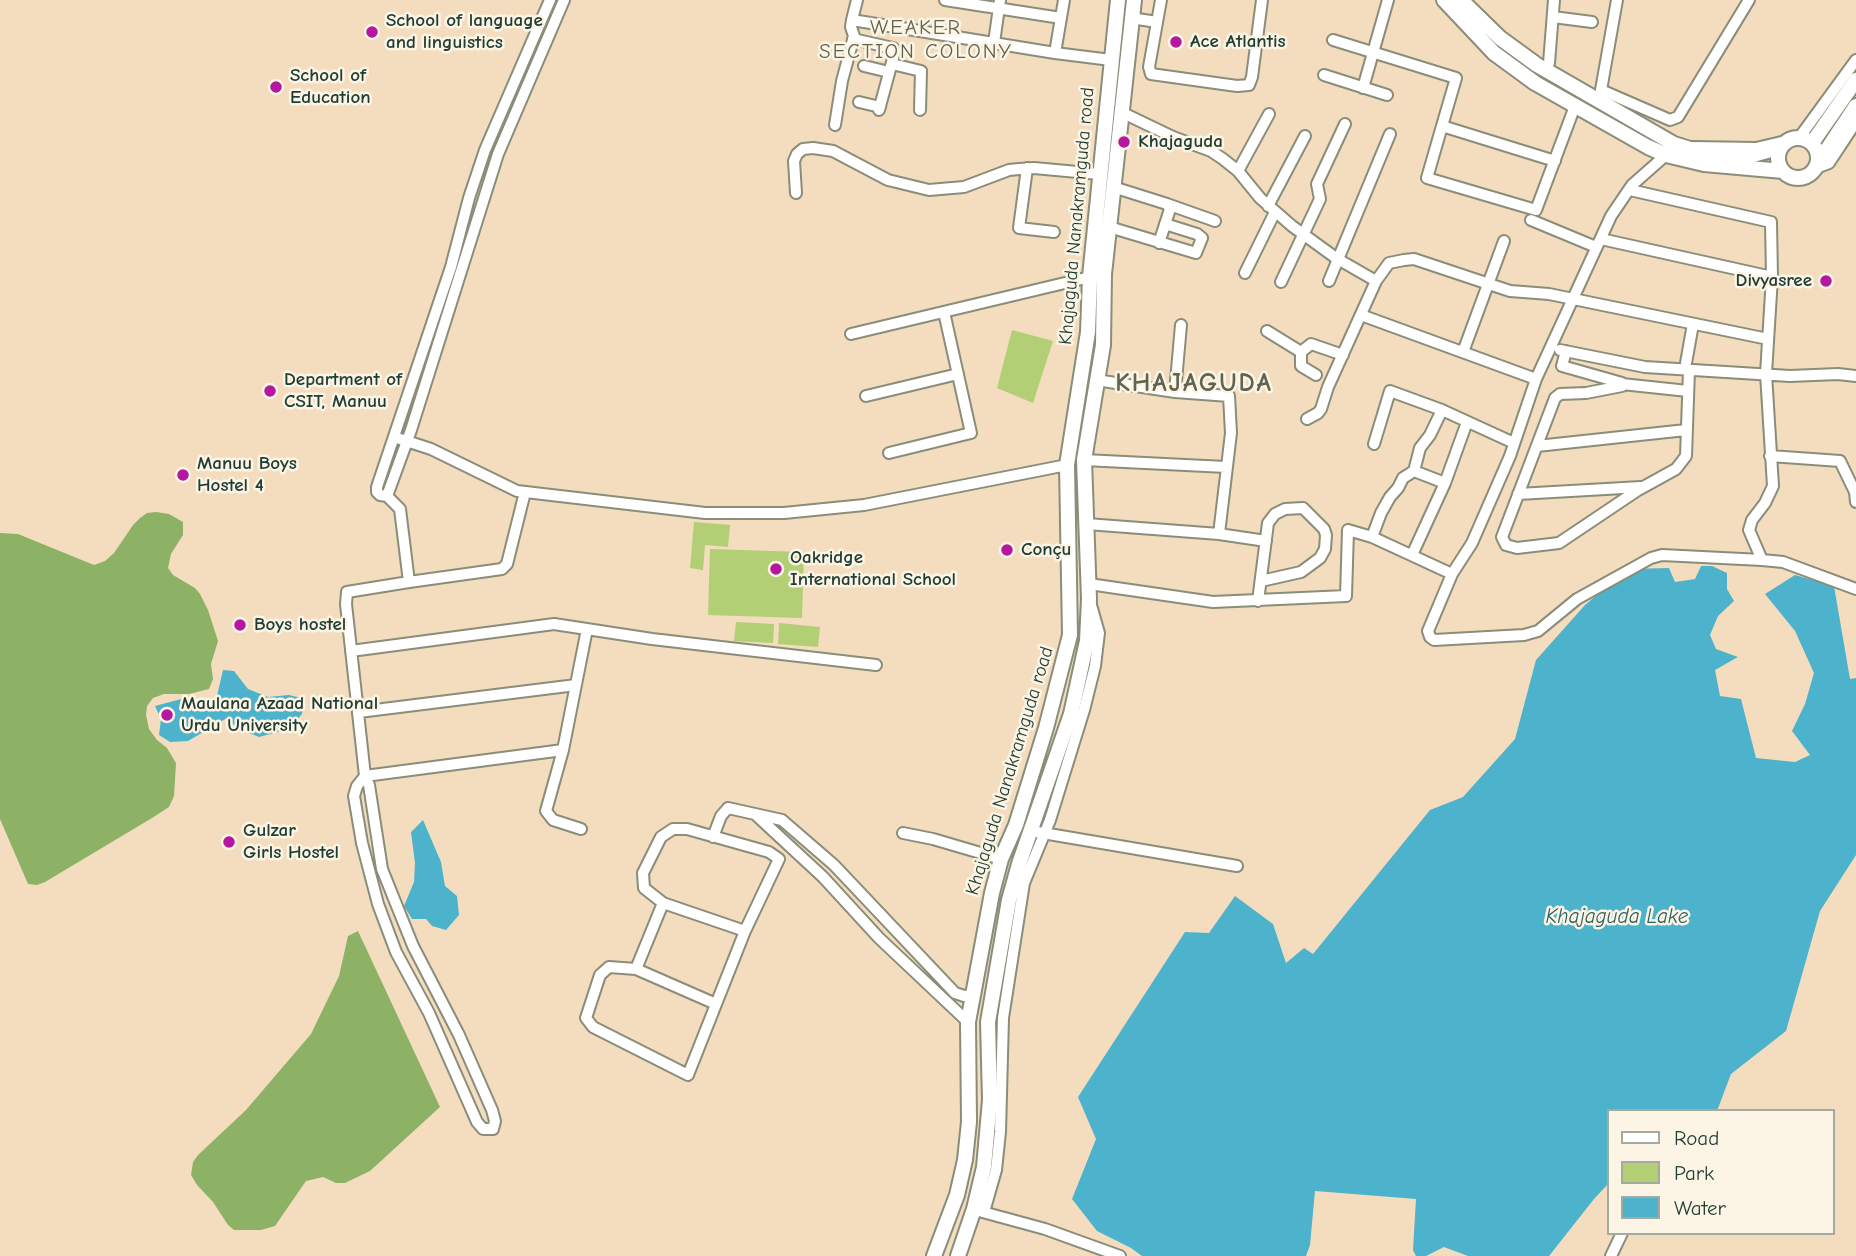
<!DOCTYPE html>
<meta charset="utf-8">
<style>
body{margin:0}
#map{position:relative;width:1856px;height:1256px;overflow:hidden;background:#f3ddbe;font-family:"Comic Neue",sans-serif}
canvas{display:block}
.legend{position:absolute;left:1607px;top:1109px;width:228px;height:126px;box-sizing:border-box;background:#fcf5e5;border:2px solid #a4ab9e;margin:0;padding:9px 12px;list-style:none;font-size:21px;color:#1f3d34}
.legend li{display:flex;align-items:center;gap:14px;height:35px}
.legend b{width:35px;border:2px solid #a4ab9e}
</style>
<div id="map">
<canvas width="1856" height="1256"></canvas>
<ul class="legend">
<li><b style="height:9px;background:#fff"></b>Road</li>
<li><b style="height:19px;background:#b2cf75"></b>Park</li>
<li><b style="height:19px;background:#4db2cc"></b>Water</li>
</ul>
</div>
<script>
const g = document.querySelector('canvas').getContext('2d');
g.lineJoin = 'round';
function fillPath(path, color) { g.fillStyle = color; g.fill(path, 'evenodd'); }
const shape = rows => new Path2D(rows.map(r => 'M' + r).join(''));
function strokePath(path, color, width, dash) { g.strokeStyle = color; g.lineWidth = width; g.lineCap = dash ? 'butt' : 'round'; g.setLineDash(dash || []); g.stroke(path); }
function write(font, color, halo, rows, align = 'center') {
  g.font = font + ' "Comic Neue",sans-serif'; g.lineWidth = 5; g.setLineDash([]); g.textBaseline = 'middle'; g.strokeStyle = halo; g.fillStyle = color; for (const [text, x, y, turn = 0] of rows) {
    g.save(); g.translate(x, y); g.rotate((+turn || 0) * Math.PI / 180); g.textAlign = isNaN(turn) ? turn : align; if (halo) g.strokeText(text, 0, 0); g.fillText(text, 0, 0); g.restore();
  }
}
fillPath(shape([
 [1012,330,1053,341,1033,403,997,388],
 [694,522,730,525,728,547,705,545,703,570,690,568],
 [710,549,804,552,802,618,708,615],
 [736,622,774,624,773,643,734,641],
 [779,623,820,627,818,647,778,644]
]), '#b2cf75');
fillPath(shape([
 [156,512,169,514,183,522,183,535,171,554,168,568,173,575,195,588,200,594,208,610,218,641,211,664,213,679,209,689,189,694,164,694,153,698,147,706,146,715,149,729,157,740,167,748,176,763,174,796,169,807,152,818,45,882,37,885,28,884,0,819,0,533,18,534,94,565,105,561,114,553,133,525,140,518,147,513],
 [358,931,440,1107,370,1171,345,1183,336,1183,323,1177,306,1181,275,1226,261,1230,234,1230,228,1225,213,1202,197,1185,191,1175,193,1162,198,1155,246,1110,311,1034,339,976,348,936]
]), '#8db266');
fillPath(shape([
 [1701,566,1712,566,1727,573,1727,589,1734,601,1718,616,1710,635,1716,649,1738,657,1715,670,1720,696,1741,699,1756,758,1795,762,1810,755,1792,731,1805,704,1814,673,1795,631,1765,594,1795,575,1834,586,1850,679,1856,678,1856,855,1820,911,1786,1031,1731,1074,1717,1111,1609,1111,1609,1183,1594,1199,1549,1256,1468,1256,1444,1247,1426,1256,1416,1256,1413,1250,1416,1199,1315,1191,1310,1245,1306,1256,1142,1256,1131,1248,1097,1231,1072,1199,1096,1139,1078,1097,1185,932,1209,933,1235,896,1273,924,1286,963,1304,948,1313,954,1430,810,1463,797,1515,739,1536,660,1585,605,1628,569,1669,568,1675,582,1695,579],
 [223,670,234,671,248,689,268,697,289,695,305,699,302,714,289,729,259,737,237,728,227,718,188,741,170,742,159,735,161,719,155,706,185,698,203,705,217,696],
 [423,820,441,862,445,886,457,896,459,915,446,930,432,926,426,919,412,919,404,906,414,882,415,863,411,832]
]), '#4db2cc');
const minor = shape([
 [550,0,485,150,469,198,451,267,377,487,377,492,380,495,387,496,400,509,409,582,347,592,346,604,365,776,369,785,382,869,413,946,459,1035,492,1110,495,1121,493,1129,483,1129,477,1122,429,1013,396,952,378,904,362,843,354,796,357,786,365,776,563,750],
 [857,0,852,20,1055,53,1111,60],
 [945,0,1061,18],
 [1161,0,1149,67,1151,74,1237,86,1249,85,1252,77,1262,0],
 [1617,0,1601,90,1670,120,1678,117,1749,0],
 [1553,17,1592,22],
 [1131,18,1157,22],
 [853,39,893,48,895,51,879,110],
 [1333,40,1456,78,1442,126,1555,161],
 [994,43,1000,0],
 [1055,53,1064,0],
 [892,64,921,71,920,110],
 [864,66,889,72],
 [1545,70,1549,63,1554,0],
 [1324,75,1387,95],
 [1363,88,1388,0],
 [859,102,880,107],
 [1121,112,1173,137,1211,151,1223,159,1238,171,1260,198,1292,226,1336,258,1376,281],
 [835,125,842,81,854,36,851,27,852,20],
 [1442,126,1427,178,1536,210,1575,106],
 [1799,138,1856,60],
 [1692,147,1756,148,1790,140],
 [1027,168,1019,228,1054,232],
 [1816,168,1829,163,1856,122],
 [1238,171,1269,114],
 [1113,187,1167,204,1170,209,1159,243],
 [1630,190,1771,222,1772,277,1766,374,1773,486,1765,503,1752,520,1749,530,1762,560,1662,555,1651,558,1577,599,1538,631,1524,635,1434,640,1430,637,1428,631,1452,574,1472,543,1510,456,1536,379,1611,216,1632,185,1666,155],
 [796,193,794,161,797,154,803,149,813,148,833,151,888,180,929,190,964,187,1009,170,1019,169,1034,168,1099,174],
 [1167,204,1215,221],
 [1268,206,1305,136],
 [1531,220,1596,247],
 [1109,227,1196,253,1202,238,1197,234,1165,224],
 [1601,239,1772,277],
 [1245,273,1275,212],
 [1329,281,1390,134],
 [1281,282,1320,199,1317,184,1345,124],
 [1361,315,1536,379],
 [1267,331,1301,352,1301,366,1316,375],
 [851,334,1090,277],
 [1560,350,1645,367,1790,376,1838,374,1856,376],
 [1566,351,1562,366,1622,383,1622,386,1586,393,1560,394,1555,398,1502,537,1506,545,1517,548,1559,543,1638,490,1676,469,1686,456,1689,370],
 [1301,352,1311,344,1343,355],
 [1463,352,1504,241],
 [1686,363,1693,324],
 [1096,380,1175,392,1229,396,1231,433,1219,534],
 [1622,384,1688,391],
 [1175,392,1181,325],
 [866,396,958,374],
 [1307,419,1318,413,1321,409,1328,387,1376,281,1389,263,1404,260,1414,259,1510,291,1549,294,1768,339],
 [394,437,431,449,517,491,705,513,784,513,864,505,1067,465],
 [1374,444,1390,391,1442,410,1514,443],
 [1537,446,1686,430],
 [889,453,971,433,944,312],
 [1770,456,1840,461,1855,492,1856,502],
 [1084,460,1226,467],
 [1445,483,1467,422],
 [1518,494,1641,487],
 [387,496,411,430,498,154,564,0],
 [1087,524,1219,534,1266,541],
 [1372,537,1381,513,1390,497,1398,488,1403,478,1414,471,1420,448,1430,435,1442,410],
 [1412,555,1445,483,1414,471],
 [1762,560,1783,562,1856,589],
 [409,582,502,569,507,564,525,492],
 [1089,584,1213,602,1346,596,1348,530,1372,537,1452,574],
 [1258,601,1268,523,1275,514,1285,509,1303,508,1324,529,1326,535,1325,549,1320,558,1301,572,1261,581],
 [351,651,554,624,652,639,876,665],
 [359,712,576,685],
 [728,808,782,820,834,865,955,993,964,996,973,995],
 [755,814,823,877,879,938,968,1022],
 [581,829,553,820,546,811,563,750,587,629],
 [1037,832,1237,866],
 [903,833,933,839,1001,859],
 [713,837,721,816,728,808],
 [636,969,663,903,745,931,779,859,769,852,687,829,673,829,661,837,643,873,644,888,663,903],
 [716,1004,636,969,609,967,600,975,586,1018,593,1027,688,1075,745,931],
 [979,1211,1045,1229,1120,1256],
 [984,1212,996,1170,1000,1132,1003,1018,1024,883,1050,820,1084,710,1095,666,1099,633,1091,605],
 [1611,1256,1622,1233]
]);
const major = shape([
 [1444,0,1494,53,1535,83,1648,147,1666,155,1704,164,1783,171],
 [1461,0,1500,38,1537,65,1674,144,1706,154,1753,155,1781,147],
 '1778 158a20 20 0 1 1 40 0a20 20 0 1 1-40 0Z',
 [1812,143,1856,80],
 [1818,155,1826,151,1856,106],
 [934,1256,957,1195,965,1160,969,1122,968,1022,992,893,1001,859,1016,825,1046,728,1070,635,1067,465,1088,332,1090,277,1118,0],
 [958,1256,974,1209,984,1167,990,1100,988,1022,1009,900,1019,864,1071,714,1087,641,1089,599,1084,460,1103,345,1104,274,1134,0]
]);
strokePath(minor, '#898d79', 14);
strokePath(major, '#898d79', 18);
strokePath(minor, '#fff', 10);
strokePath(major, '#fff', 14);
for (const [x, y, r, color] of [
 [372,32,7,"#b5179e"],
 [1176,42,7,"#b5179e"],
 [276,87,7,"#b5179e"],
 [1124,142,7,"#b5179e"],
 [1826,281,7,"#b5179e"],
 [270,391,7,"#b5179e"],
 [183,475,7,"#b5179e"],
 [1007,550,7,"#b5179e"],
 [776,569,7,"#b5179e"],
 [240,625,7,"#b5179e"],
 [167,715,7,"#b5179e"],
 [229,842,7,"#b5179e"]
]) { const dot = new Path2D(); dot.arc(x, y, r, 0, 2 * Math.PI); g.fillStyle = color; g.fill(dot); strokePath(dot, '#fcf5e5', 2.5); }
write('bold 19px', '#1f3d34', '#fcf5e5', [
 ["School of language",386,21],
 ["and linguistics",386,43],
 ["Ace Atlantis",1190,42],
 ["School of",290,76],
 ["Education",290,98],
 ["Khajaguda",1138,142],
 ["Divyasree",1812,281,"right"],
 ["Department of",284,380],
 ["CSIT, Manuu",284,402],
 ["Manuu Boys",197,464],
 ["Hostel 4",197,486],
 ["Conçu",1021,550],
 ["Oakridge",790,558],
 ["International School",790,580],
 ["Boys hostel",254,625],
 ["Maulana Azaad National",181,704],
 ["Urdu University",181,726],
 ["Gulzar",243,831],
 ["Girls Hostel",243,853]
], 'left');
write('19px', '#1f3d34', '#fcf5e5', [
 ["Khajaguda Nanakramguda road",1077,216,-85],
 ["Khajaguda Nanakramguda road",1010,771,-73]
]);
g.letterSpacing = '2px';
write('21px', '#60634f', '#fcf5e5', [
 ["WEAKER",916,28],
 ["SECTION COLONY",916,52]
]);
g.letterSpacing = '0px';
write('italic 21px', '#2d6062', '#fcf5e5', [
 ["Khajaguda Lake",1617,917]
]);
g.letterSpacing = '2px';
write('bold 26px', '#60634f', '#fcf5e5', [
 ["KHAJAGUDA",1194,384]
]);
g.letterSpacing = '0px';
</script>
